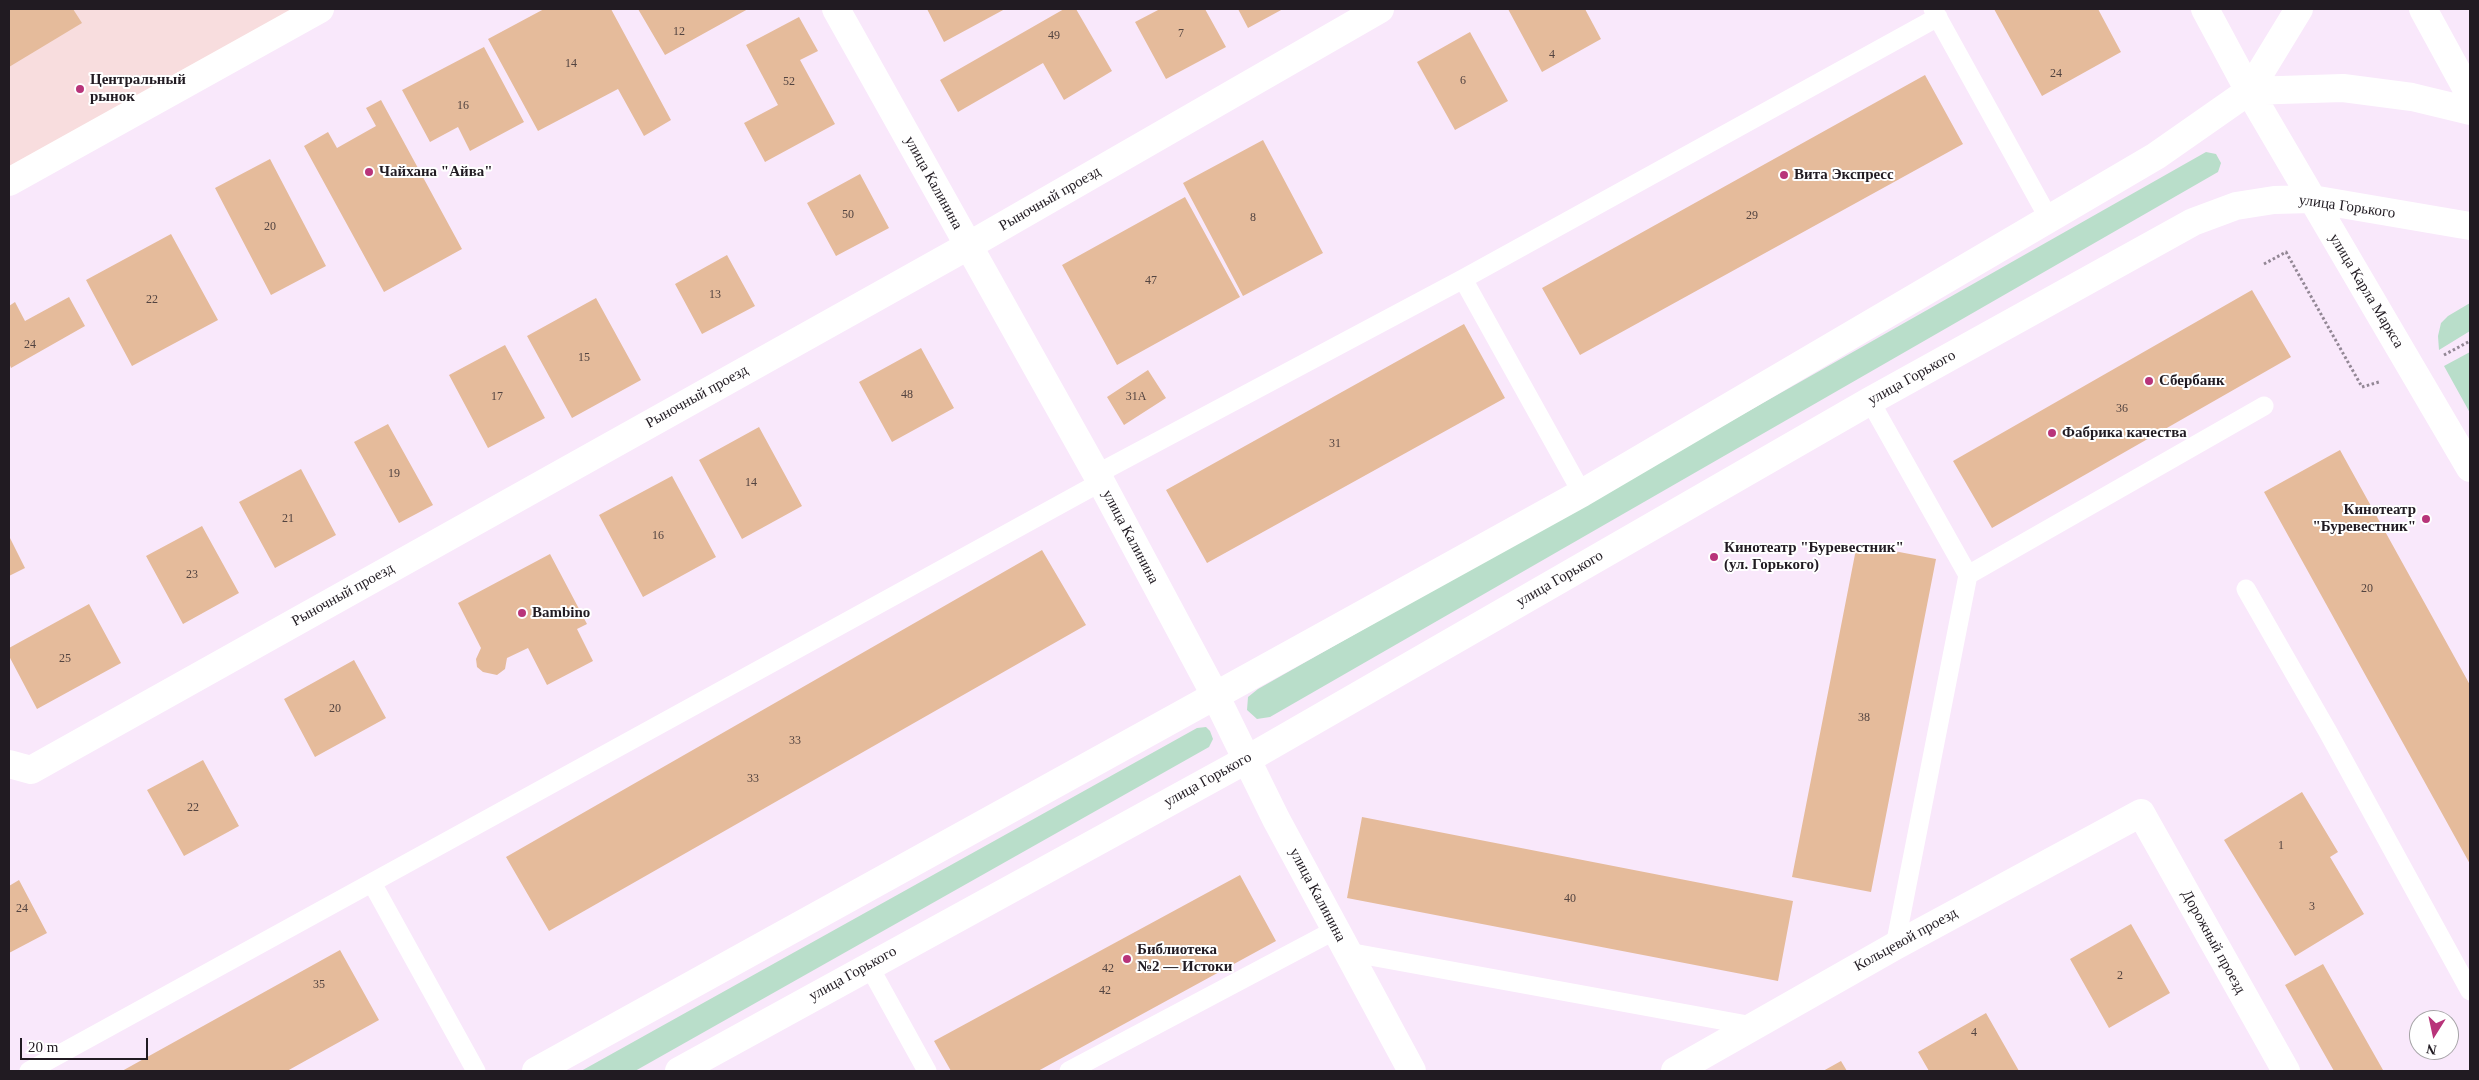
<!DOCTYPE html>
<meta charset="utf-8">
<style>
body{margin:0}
#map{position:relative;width:2479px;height:1080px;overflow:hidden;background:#f9e8fb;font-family:Georgia,serif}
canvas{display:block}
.frame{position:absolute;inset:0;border:10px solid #211b22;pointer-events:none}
.north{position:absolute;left:2409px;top:1010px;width:50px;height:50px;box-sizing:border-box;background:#fff;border:1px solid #a6a4a7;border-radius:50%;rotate:190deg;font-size:14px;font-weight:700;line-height:20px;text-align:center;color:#211b22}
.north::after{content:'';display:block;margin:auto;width:18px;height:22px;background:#b8347a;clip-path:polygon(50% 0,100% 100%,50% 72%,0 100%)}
.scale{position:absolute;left:20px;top:1038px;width:128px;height:22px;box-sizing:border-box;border:2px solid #211b22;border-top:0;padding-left:6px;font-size:15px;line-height:18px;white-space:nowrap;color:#211b22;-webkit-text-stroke:4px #fff;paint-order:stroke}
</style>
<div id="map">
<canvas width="2479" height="1080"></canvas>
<div class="frame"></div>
<div class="north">N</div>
<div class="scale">20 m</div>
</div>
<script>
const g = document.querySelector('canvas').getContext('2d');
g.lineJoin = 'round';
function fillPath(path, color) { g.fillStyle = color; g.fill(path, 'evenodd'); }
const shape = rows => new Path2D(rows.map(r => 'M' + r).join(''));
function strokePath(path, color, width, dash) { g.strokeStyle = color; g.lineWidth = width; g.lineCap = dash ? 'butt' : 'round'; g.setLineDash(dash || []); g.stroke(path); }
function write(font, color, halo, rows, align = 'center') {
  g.font = font + ' Georgia,serif'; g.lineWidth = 4; g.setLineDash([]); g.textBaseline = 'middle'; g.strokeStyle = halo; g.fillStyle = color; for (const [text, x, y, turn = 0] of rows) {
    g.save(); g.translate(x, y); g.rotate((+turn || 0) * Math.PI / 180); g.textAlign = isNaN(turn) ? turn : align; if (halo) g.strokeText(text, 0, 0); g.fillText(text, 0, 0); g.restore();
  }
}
fillPath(shape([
 [9,9,295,9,9,169]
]), '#f8ddde');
fillPath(shape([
 [2206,152,2216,154,2221,163,2218,172,1270,717,1257,719,1247,710,1248,697,1258,689],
 [2470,303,2470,331,2439,350,2438,336,2441,323,2448,316],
 [2470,352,2470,413,2444,366],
 [1206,727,1210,731,1213,739,1209,747,635,1071,581,1071,1197,728]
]), '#b9deca');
fillPath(shape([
 [9,9,73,9,82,23,9,67],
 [544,9,611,9,671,120,644,136,618,89,538,131,488,39],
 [638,9,748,9,665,55],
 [927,9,1005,9,944,42],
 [1064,9,1076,9,1112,71,1064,100,1043,63,958,112,940,80],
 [1160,9,1205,9,1226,47,1166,79,1135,22],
 [1238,9,1283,9,1248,28],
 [1508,9,1585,9,1601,39,1542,72],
 [1994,9,2098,9,2121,52,2042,96],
 [799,17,818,51,800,60,835,124,765,162,744,123,778,105,746,45],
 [1470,32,1508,101,1455,130,1417,62],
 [484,47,524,122,470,151,458,127,430,142,402,90],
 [1925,75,1963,144,1580,355,1542,288],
 [381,100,462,249,384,292,304,146,328,132,337,148,376,126,366,108],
 [1263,140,1323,253,1243,296,1183,183],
 [270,159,326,266,271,295,215,188],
 [860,174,889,228,836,256,807,203],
 [1185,197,1240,297,1117,365,1062,265],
 [171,234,218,320,132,366,86,280],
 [727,255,755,306,702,334,675,284],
 [2252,290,2291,357,1992,528,1953,461],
 [69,297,85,326,11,368,9,363,9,306,15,302,25,321],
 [596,298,641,380,572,418,527,336],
 [1464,324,1505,398,1207,563,1166,490],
 [505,345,545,418,488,448,449,375],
 [921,348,954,408,892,442,859,382],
 [1148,370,1166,398,1124,425,1107,397],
 [388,424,433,505,399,523,354,442],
 [759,427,802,506,742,539,699,460],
 [2340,450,2470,685,2470,864,2264,492],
 [301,469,336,535,275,568,239,502],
 [672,476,716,557,643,597,599,515],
 [202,526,239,593,183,624,146,556],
 [9,536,25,568,9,576],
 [1857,544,1936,559,1871,892,1792,877],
 [1042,550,1086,625,549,931,506,857],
 [550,554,587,624,577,629,593,661,547,685,528,648,507,658,505,669,497,675,483,672,477,667,476,659,481,648,458,603],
 [89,604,121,663,37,709,9,656,9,648],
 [354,660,386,718,315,757,284,699],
 [203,760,239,826,184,856,147,790],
 [2302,792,2338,852,2330,857,2364,914,2295,956,2224,840],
 [1362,817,1793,901,1778,981,1347,898],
 [1240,875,1276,941,1038,1071,951,1071,934,1041],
 [19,880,47,933,9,953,9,886],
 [2131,924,2170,993,2109,1028,2070,959],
 [340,950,379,1020,287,1071,122,1071],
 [2323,964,2383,1070,2334,1071,2285,985],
 [1986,1013,2019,1071,1929,1071,1918,1052],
 [1841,1061,1847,1071,1823,1071]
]), '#e5bb9b');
strokePath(shape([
 [2264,264,2286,252,2362,387,2379,382],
 [2444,355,2470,341]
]), '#938795', 3, [2.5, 2.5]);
strokePath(shape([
 [1933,9,2048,217],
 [1463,279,1582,493],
 [1870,401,1968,575,1895,946],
 [1095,475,1463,279,1938,17],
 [1968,575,2264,406],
 [2246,589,2328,732,2470,991],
 [372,883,476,1071],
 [1348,952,1753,1026],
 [869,966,927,1071],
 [29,1071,1101,482],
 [1069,1071,1337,929]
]), '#fff', 19);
strokePath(shape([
 [836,9,1101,482,1215,695,1276,819,1412,1071],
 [9,182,320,9],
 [9,764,31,770,968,246,1380,9],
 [1675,1071,1895,946,2141,813,2286,1071]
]), '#fff', 28);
strokePath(shape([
 [2205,9,2249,91,2470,468],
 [2423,9,2470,95],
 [2249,91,2343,88,2412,97,2470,111],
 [536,1071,1582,493,2156,156,2249,91,2299,9],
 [679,1071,1246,760,1870,401,2193,222,2236,206,2274,200,2312,199,2470,226]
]), '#fff', 28);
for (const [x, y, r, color] of [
 [80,89,5,"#b8347a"],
 [369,172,5,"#b8347a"],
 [1784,175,5,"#b8347a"],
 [2149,381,5,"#b8347a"],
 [2052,433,5,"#b8347a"],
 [2426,519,5,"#b8347a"],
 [1714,557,5,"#b8347a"],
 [522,613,5,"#b8347a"],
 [1127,959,5,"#b8347a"]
]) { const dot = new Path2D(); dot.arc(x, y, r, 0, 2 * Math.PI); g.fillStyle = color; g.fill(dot); strokePath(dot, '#fff', 2); }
write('12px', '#524340', null, [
 ["12",679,32],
 ["7",1181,34],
 ["49",1054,36],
 ["4",1552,55],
 ["14",571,64],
 ["24",2056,74],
 ["6",1463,81],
 ["52",789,82],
 ["16",463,106],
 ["50",848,215],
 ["29",1752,216],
 ["8",1253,218],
 ["20",270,227],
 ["47",1151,281],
 ["13",715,295],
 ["22",152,300],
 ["24",30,345],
 ["15",584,358],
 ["48",907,395],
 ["17",497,397],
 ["31А",1136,397],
 ["36",2122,409],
 ["31",1335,444],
 ["19",394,474],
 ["14",751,483],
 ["21",288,519],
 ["16",658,536],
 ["23",192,575],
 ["20",2367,589],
 ["25",65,659],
 ["20",335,709],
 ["38",1864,718],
 ["33",795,741],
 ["33",753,779],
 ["22",193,808],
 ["1",2281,846],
 ["40",1570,899],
 ["3",2312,907],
 ["24",22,909],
 ["42",1108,969],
 ["2",2120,976],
 ["35",319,985],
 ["42",1105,991],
 ["4",1974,1033]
]);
write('bold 15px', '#211b22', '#fff', [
 ["Центральный",90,80],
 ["рынок",90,97],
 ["Чайхана \"Айва\"",379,172],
 ["Вита Экспресс",1794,175],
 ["Сбербанк",2159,381],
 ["Фабрика качества",2062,433],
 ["Кинотеатр",2416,510,"right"],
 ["\"Буревестник\"",2416,527,"right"],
 ["Кинотеатр \"Буревестник\"",1724,548],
 ["(ул. Горького)",1724,565],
 ["Bambino",532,613],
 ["Библиотека",1137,950],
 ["№2 — Истоки",1137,967]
], 'left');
write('15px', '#211b22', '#fff', [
 ["улица Калинина",933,183,61],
 ["Рыночный проезд",1050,199,-30],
 ["улица Горького",2347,207,8],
 ["улица Карла Маркса",2366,291,59],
 ["улица Горького",1912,378,-29],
 ["Рыночный проезд",697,397,-29],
 ["улица Калинина",1130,537,62],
 ["улица Горького",1560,579,-30],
 ["Рыночный проезд",343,595,-29],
 ["улица Горького",1208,780,-29],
 ["улица Калинина",1317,895,62],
 ["Кольцевой проезд",1906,940,-29],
 ["Дорожный проезд",2213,942,61],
 ["улица Горького",853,974,-29]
]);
</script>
